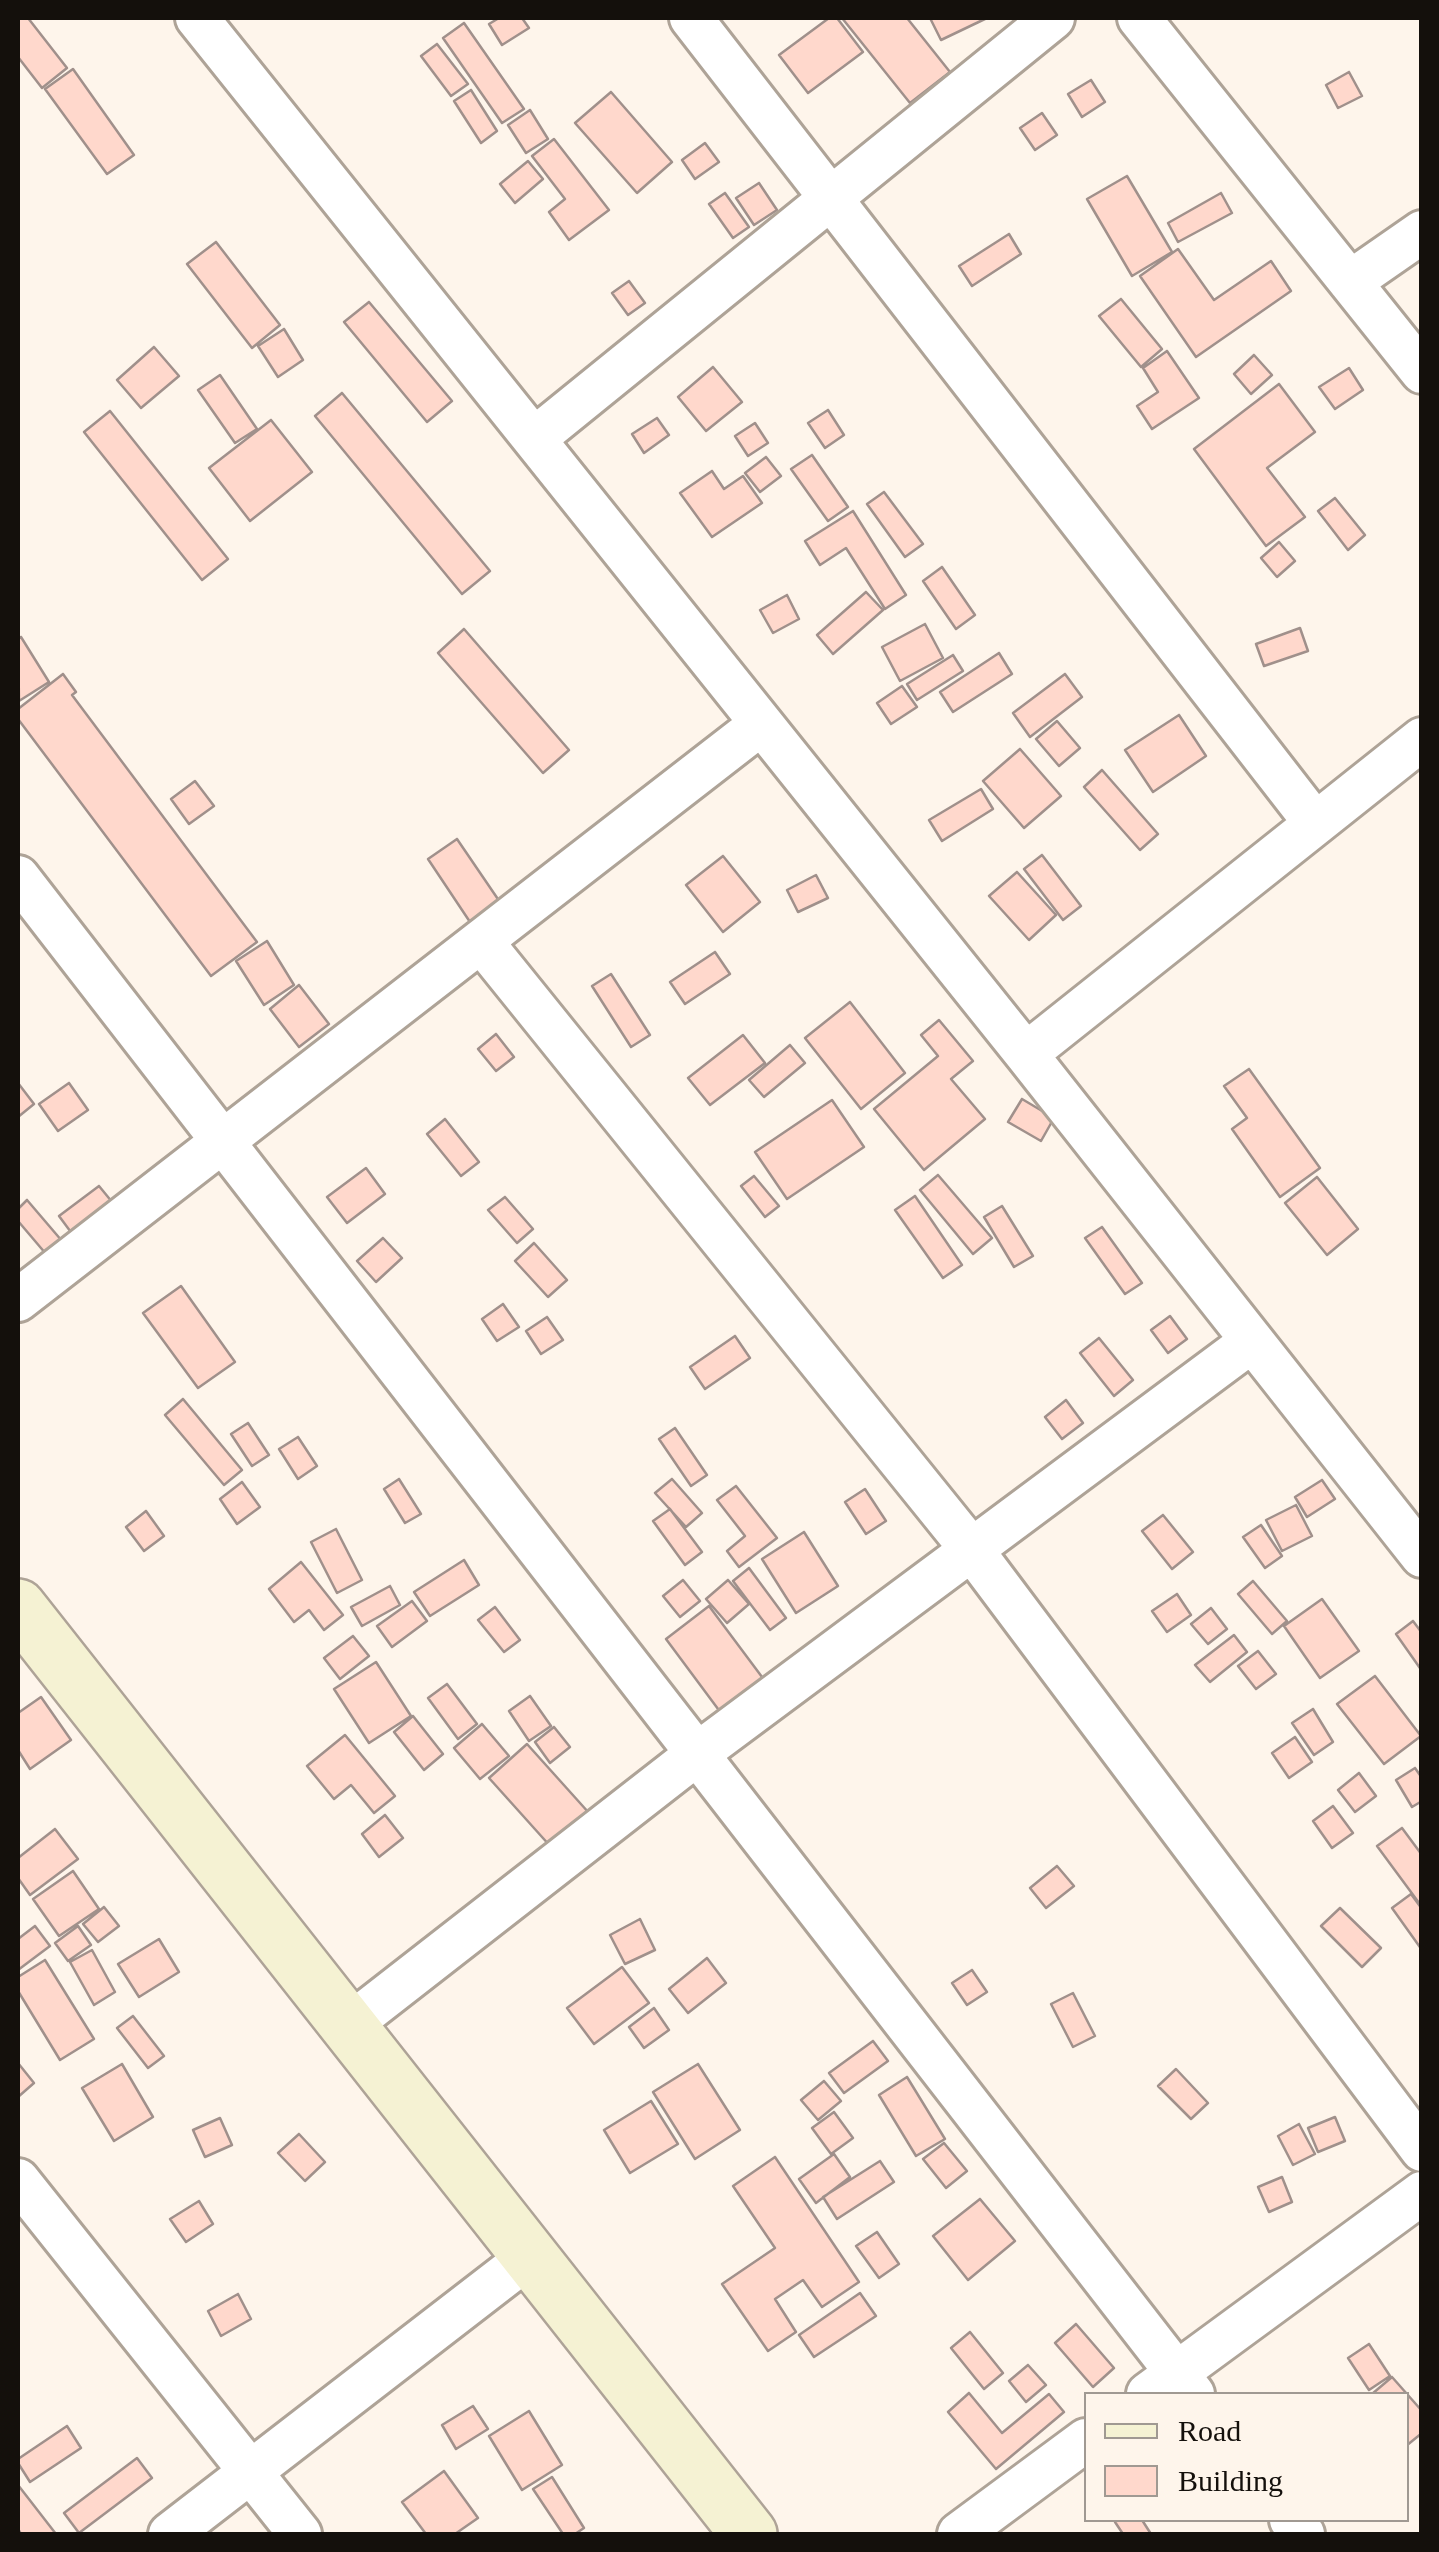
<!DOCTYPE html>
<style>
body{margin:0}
#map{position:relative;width:1439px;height:2552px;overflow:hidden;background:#fef5eb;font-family:"Times New Roman",serif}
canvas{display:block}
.frame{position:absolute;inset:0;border:20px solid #14100c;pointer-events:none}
.legend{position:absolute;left:1084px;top:2392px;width:325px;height:130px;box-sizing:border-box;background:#fef5eb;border:2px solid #a09992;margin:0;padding:12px 18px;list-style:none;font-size:30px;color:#14100c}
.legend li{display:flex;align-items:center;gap:20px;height:50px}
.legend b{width:50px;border:2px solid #a09992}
</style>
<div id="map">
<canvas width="1439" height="2552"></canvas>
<div class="frame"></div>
<ul class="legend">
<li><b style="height:12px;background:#f5f2d3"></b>Road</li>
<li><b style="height:28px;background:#ffd8cc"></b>Building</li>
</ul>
</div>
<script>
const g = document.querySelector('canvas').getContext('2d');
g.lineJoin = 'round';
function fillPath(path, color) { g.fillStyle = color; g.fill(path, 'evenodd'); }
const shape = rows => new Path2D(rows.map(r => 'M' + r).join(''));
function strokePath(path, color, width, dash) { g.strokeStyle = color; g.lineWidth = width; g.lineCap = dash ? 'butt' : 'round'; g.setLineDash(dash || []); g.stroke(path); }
const building = shape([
 [18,18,28,18,67,68,42,88,18,57,18,18],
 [499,18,522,18,529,28,502,45,489,24,499,18],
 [829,18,837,18,863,52,808,93,779,55,829,18],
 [842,18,907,18,950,72,910,103,842,18],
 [930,18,987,18,941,40,930,18],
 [464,23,524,109,502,123,443,38,464,23],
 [437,44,468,84,451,96,421,56,437,44],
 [73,69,134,155,107,174,45,89,73,69],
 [1349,72,1362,96,1338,108,1326,85,1349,72],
 [1091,80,1105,102,1082,117,1068,94,1091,80],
 [471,90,497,131,481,143,454,101,471,90],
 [611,92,672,162,637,193,575,123,611,92],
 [530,110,548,139,526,153,508,125,530,110],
 [1042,113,1057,135,1035,150,1020,128,1042,113],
 [554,139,609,210,569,240,549,212,565,199,532,156,554,139],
 [705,143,719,162,695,179,682,160,705,143],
 [528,161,543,179,515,203,500,184,528,161],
 [1127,176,1172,252,1132,276,1087,199,1127,176],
 [759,183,777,210,754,225,736,198,759,183],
 [725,193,749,227,733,238,709,204,725,193],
 [1221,193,1232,213,1178,242,1168,223,1221,193],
 [1009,234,1021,254,972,286,959,266,1009,234],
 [216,242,280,325,252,348,187,264,216,242],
 [1178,249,1214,300,1271,261,1291,291,1196,357,1140,276,1178,249],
 [629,281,645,303,628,315,612,293,629,281],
 [1121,299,1162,349,1141,367,1099,316,1121,299],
 [369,302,452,401,427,422,344,322,369,302],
 [284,329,303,360,278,377,258,346,284,329],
 [154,347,179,376,141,408,117,380,154,347],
 [1167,351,1199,398,1152,429,1137,406,1158,392,1143,368,1167,351],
 [1254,355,1272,375,1251,394,1234,374,1254,355],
 [713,367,742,402,706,431,678,397,713,367],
 [1349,368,1363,390,1335,409,1319,387,1349,368],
 [220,375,257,429,235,443,198,390,220,375],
 [1279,384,1315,432,1267,468,1305,517,1266,546,1194,449,1279,384],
 [342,393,490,571,462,594,315,416,342,393],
 [828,410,844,435,825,448,808,423,828,410],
 [110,411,228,559,202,580,84,432,110,411],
 [657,418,669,435,644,453,632,434,657,418],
 [271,420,312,472,250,521,209,468,271,420],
 [755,423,768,443,748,456,735,436,755,423],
 [812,455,848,507,828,521,791,469,812,455],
 [766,457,781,476,760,492,745,473,766,457],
 [712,471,724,489,743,476,762,503,712,537,680,493,712,471],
 [884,492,923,544,905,557,867,504,884,492],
 [1335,498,1365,535,1348,550,1318,511,1335,498],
 [853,511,906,595,885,609,846,548,820,565,805,541,853,511],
 [1279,542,1295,561,1277,577,1261,558,1279,542],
 [942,567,975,615,956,629,923,581,942,567],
 [866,592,883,610,833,654,817,635,866,592],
 [787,595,799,619,773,633,760,610,787,595],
 [925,624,943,658,900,681,882,647,925,624],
 [1300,628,1308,651,1264,666,1256,644,1300,628],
 [464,629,569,750,543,773,438,653,464,629],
 [21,637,49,682,19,701,18,639,21,637],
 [999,653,1012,674,953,712,940,692,999,653],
 [953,655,963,671,917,700,907,684,953,655],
 [63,674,76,692,72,695,257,942,211,976,18,719,18,709,63,674],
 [1065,674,1082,697,1030,737,1013,713,1065,674],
 [902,686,917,707,891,724,877,703,902,686],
 [1179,715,1206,756,1153,792,1125,750,1179,715],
 [1057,721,1080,748,1059,766,1036,739,1057,721],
 [1020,749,1061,796,1024,828,983,781,1020,749],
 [1102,770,1158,834,1140,850,1084,787,1102,770],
 [195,781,214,806,189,824,171,799,195,781],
 [981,789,993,809,942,841,929,820,981,789],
 [457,839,504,908,474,928,428,859,457,839],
 [1042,855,1081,906,1063,920,1024,869,1042,855],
 [723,856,760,902,723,932,686,885,723,856],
 [1017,872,1056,915,1029,940,989,896,1017,872],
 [816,875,828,898,798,912,787,890,816,875],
 [267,941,294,985,264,1005,236,961,267,941],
 [715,952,730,974,685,1004,670,982,715,952],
 [611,974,650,1035,631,1047,592,986,611,974],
 [299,985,329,1024,299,1047,270,1009,299,985],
 [850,1002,905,1073,861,1109,805,1038,850,1002],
 [939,1020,973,1061,951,1079,985,1119,924,1170,874,1109,938,1056,921,1035,939,1020],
 [496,1034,514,1057,496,1071,478,1049,496,1034],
 [743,1035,765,1063,710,1105,688,1078,743,1035],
 [790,1045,805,1063,764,1097,749,1080,790,1045],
 [1249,1069,1320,1168,1280,1197,1232,1129,1247,1118,1224,1086,1249,1069],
 [18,1083,34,1104,18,1117,18,1083],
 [69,1083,88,1110,58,1131,39,1104,69,1083],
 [1022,1099,1054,1118,1041,1141,1008,1122,1022,1099],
 [832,1100,864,1147,787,1199,755,1152,832,1100],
 [445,1119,479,1162,461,1176,427,1134,445,1119],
 [366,1168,385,1194,347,1223,327,1197,366,1168],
 [938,1175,992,1238,973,1254,920,1190,938,1175],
 [754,1176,779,1206,765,1217,741,1186,754,1176],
 [1317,1177,1358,1229,1327,1255,1285,1203,1317,1177],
 [99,1186,117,1208,76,1239,59,1216,99,1186],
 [915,1196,962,1265,943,1278,895,1210,915,1196],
 [505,1197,533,1229,517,1243,488,1210,505,1197],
 [27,1200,68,1248,52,1261,18,1221,18,1209,27,1200],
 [1002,1206,1033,1256,1014,1267,984,1217,1002,1206],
 [1102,1227,1142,1283,1125,1294,1085,1238,1102,1227],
 [383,1238,402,1258,376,1282,357,1261,383,1238],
 [534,1243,567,1280,548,1297,515,1261,534,1243],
 [181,1286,235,1362,198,1388,143,1313,181,1286],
 [503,1304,519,1327,497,1341,482,1319,503,1304],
 [1170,1316,1187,1339,1168,1353,1151,1330,1170,1316],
 [547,1317,563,1340,541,1354,526,1331,547,1317],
 [735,1336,750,1358,705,1389,690,1367,735,1336],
 [1099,1338,1133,1380,1114,1396,1080,1353,1099,1338],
 [183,1399,242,1470,224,1485,165,1415,183,1399],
 [1066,1400,1083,1423,1062,1439,1045,1417,1066,1400],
 [248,1423,269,1455,252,1466,231,1434,248,1423],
 [675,1428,707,1475,691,1486,659,1439,675,1428],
 [298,1437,317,1466,298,1479,279,1449,298,1437],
 [399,1479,421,1514,405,1523,384,1489,399,1479],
 [672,1479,702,1513,686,1527,655,1493,672,1479],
 [1322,1480,1335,1499,1307,1517,1295,1497,1322,1480],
 [242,1482,260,1507,237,1524,220,1499,242,1482],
 [736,1486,777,1538,739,1567,727,1551,745,1536,717,1500,736,1486],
 [865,1489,886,1521,866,1534,845,1502,865,1489],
 [1296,1505,1312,1536,1282,1551,1266,1520,1296,1505],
 [670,1509,702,1552,685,1565,653,1521,670,1509],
 [146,1511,164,1536,144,1551,126,1527,146,1511],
 [1163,1515,1193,1552,1172,1569,1142,1531,1163,1515],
 [1261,1525,1282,1556,1265,1568,1243,1537,1261,1525],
 [336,1529,362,1580,337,1593,311,1542,336,1529],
 [804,1532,838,1586,796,1613,762,1559,804,1532],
 [464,1560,479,1585,430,1616,414,1592,464,1560],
 [301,1562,343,1615,324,1630,309,1610,294,1622,269,1589,301,1562],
 [749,1568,786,1618,770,1630,733,1581,749,1568],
 [683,1580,700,1601,680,1617,663,1596,683,1580],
 [728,1580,749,1604,727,1623,706,1599,728,1580],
 [1253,1581,1287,1621,1272,1634,1238,1594,1253,1581],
 [390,1586,400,1605,362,1626,351,1607,390,1586],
 [1177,1594,1191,1615,1167,1632,1152,1611,1177,1594],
 [1322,1599,1359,1651,1320,1678,1284,1626,1322,1599],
 [412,1601,427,1621,392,1647,377,1626,412,1601],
 [709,1606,765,1681,721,1713,666,1639,709,1606],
 [495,1607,520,1640,504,1652,478,1620,495,1607],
 [1211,1608,1227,1629,1208,1644,1191,1624,1211,1608],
 [1413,1621,1422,1633,1422,1671,1396,1634,1413,1621],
 [1234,1635,1247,1652,1210,1682,1195,1665,1234,1635],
 [353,1636,369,1656,340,1679,324,1658,353,1636],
 [1258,1651,1276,1674,1256,1689,1238,1666,1258,1651],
 [376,1662,411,1716,369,1743,334,1689,376,1662],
 [1375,1676,1421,1736,1384,1764,1337,1704,1375,1676],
 [447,1684,477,1724,458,1739,428,1698,447,1684],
 [530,1696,551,1726,529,1741,509,1711,530,1696],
 [41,1697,71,1740,30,1769,18,1750,18,1713,41,1697],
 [1313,1709,1333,1742,1314,1755,1292,1723,1313,1709],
 [413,1716,443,1754,424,1770,394,1732,413,1716],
 [482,1724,509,1756,480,1779,454,1748,482,1724],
 [554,1727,570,1747,550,1763,535,1742,554,1727],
 [345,1735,395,1796,374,1813,351,1785,334,1799,307,1766,345,1735],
 [1295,1737,1312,1762,1289,1778,1272,1753,1295,1737],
 [527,1744,598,1823,560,1857,489,1778,527,1744],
 [1415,1768,1422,1778,1422,1801,1412,1807,1396,1780,1415,1768],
 [1359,1773,1376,1796,1355,1812,1338,1790,1359,1773],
 [1333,1806,1353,1833,1332,1848,1313,1821,1333,1806],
 [385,1815,403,1838,379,1857,362,1834,385,1815],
 [1402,1828,1422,1855,1422,1907,1377,1846,1402,1828],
 [55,1829,78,1859,30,1895,18,1878,18,1858,55,1829],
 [1057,1866,1074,1886,1046,1908,1030,1888,1057,1866],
 [73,1871,99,1909,59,1936,33,1899,73,1871],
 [1411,1894,1422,1909,1422,1950,1392,1908,1411,1894],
 [104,1907,119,1926,98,1942,83,1924,104,1907],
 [1340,1908,1381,1948,1362,1967,1321,1926,1340,1908],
 [640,1919,655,1950,625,1964,610,1935,640,1919],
 [35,1926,50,1946,18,1970,18,1939,35,1926],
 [78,1926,91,1945,68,1961,55,1943,78,1926],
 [159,1939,179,1972,139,1997,118,1964,159,1939],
 [92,1950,115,1992,94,2005,70,1962,92,1950],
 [707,1958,726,1983,688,2013,669,1989,707,1958],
 [45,1960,94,2039,60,2060,18,1991,18,1977,45,1960],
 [622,1967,649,2003,594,2044,567,2008,622,1967],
 [972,1970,987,1992,967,2005,952,1983,972,1970],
 [1073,1993,1095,2036,1073,2047,1051,2004,1073,1993],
 [654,2008,669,2030,644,2048,629,2027,654,2008],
 [133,2016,164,2056,148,2068,117,2028,133,2016],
 [873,2041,888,2061,844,2093,829,2073,873,2041],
 [18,2063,34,2083,18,2097,18,2063],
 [122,2064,153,2117,114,2141,82,2088,122,2064],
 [698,2064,740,2130,695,2159,653,2092,698,2064],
 [1176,2069,1208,2103,1191,2119,1158,2086,1176,2069],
 [907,2077,945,2139,916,2156,879,2095,907,2077],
 [824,2081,841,2101,818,2120,801,2100,824,2081],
 [651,2101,678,2144,630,2173,604,2130,651,2101],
 [834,2112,853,2138,831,2154,812,2128,834,2112],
 [1335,2117,1345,2141,1318,2152,1308,2128,1335,2117],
 [220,2118,232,2145,205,2157,193,2130,220,2118],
 [1299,2124,1315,2154,1293,2165,1278,2136,1299,2124],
 [299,2134,325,2162,305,2181,278,2153,299,2134],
 [944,2143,967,2171,946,2188,923,2159,944,2143],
 [834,2154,850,2177,816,2203,799,2179,834,2154],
 [775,2157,859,2282,822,2307,803,2280,775,2299,796,2332,768,2351,722,2284,775,2248,733,2186,775,2157],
 [880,2161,894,2182,837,2219,823,2197,880,2161],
 [1282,2177,1292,2202,1269,2212,1258,2187,1282,2177],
 [980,2199,1015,2241,968,2280,933,2236,980,2199],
 [199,2201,213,2224,186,2242,170,2219,199,2201],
 [877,2232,899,2264,879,2278,856,2246,877,2232],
 [860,2293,876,2316,814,2357,799,2335,860,2293],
 [238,2294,251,2319,221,2336,208,2311,238,2294],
 [1076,2324,1114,2368,1093,2387,1055,2343,1076,2324],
 [970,2332,1003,2373,984,2389,951,2348,970,2332],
 [1369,2344,1390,2376,1369,2390,1348,2358,1369,2344],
 [1028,2365,1046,2385,1026,2402,1009,2381,1028,2365],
 [1392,2377,1422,2411,1422,2433,1406,2446,1406,2394,1372,2394,1392,2377],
 [969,2393,1002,2433,1049,2394,1064,2412,996,2469,948,2412,969,2393],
 [473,2406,488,2429,456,2449,442,2425,473,2406],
 [529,2411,562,2465,522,2490,489,2436,529,2411],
 [67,2426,81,2448,30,2482,18,2463,18,2459,67,2426],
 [137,2458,152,2478,79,2533,64,2513,137,2458],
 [444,2471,478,2518,455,2534,426,2534,402,2502,444,2471],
 [552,2477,584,2528,575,2534,563,2534,533,2489,552,2477],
 [18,2485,56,2534,21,2534,18,2529,18,2485],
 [1119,2520,1142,2520,1151,2534,1123,2534,1115,2522,1119,2520]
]);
fillPath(building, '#ffd8cc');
strokePath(building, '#a0908b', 2.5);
const street = shape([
 [197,18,1026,1054,1422,1556],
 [691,18,1315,823],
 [1139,18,1422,372],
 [1350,282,1422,232],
 [534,439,1053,18],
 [18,877,1193,2394],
 [481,941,972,1550,1422,2150],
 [1026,1054,1422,739],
 [18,1300,761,724],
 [348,2026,697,1754,1252,1341],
 [18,2180,300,2534],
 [1148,2394,1422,2193],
 [1291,2520,1303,2534],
 [170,2534,530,2256],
 [959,2534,1086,2440]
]);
const secondary = shape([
 [18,1607,749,2534]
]);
strokePath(street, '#aea397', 48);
strokePath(secondary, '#aea397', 60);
strokePath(street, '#fff', 42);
strokePath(secondary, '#f5f2d3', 55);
</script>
